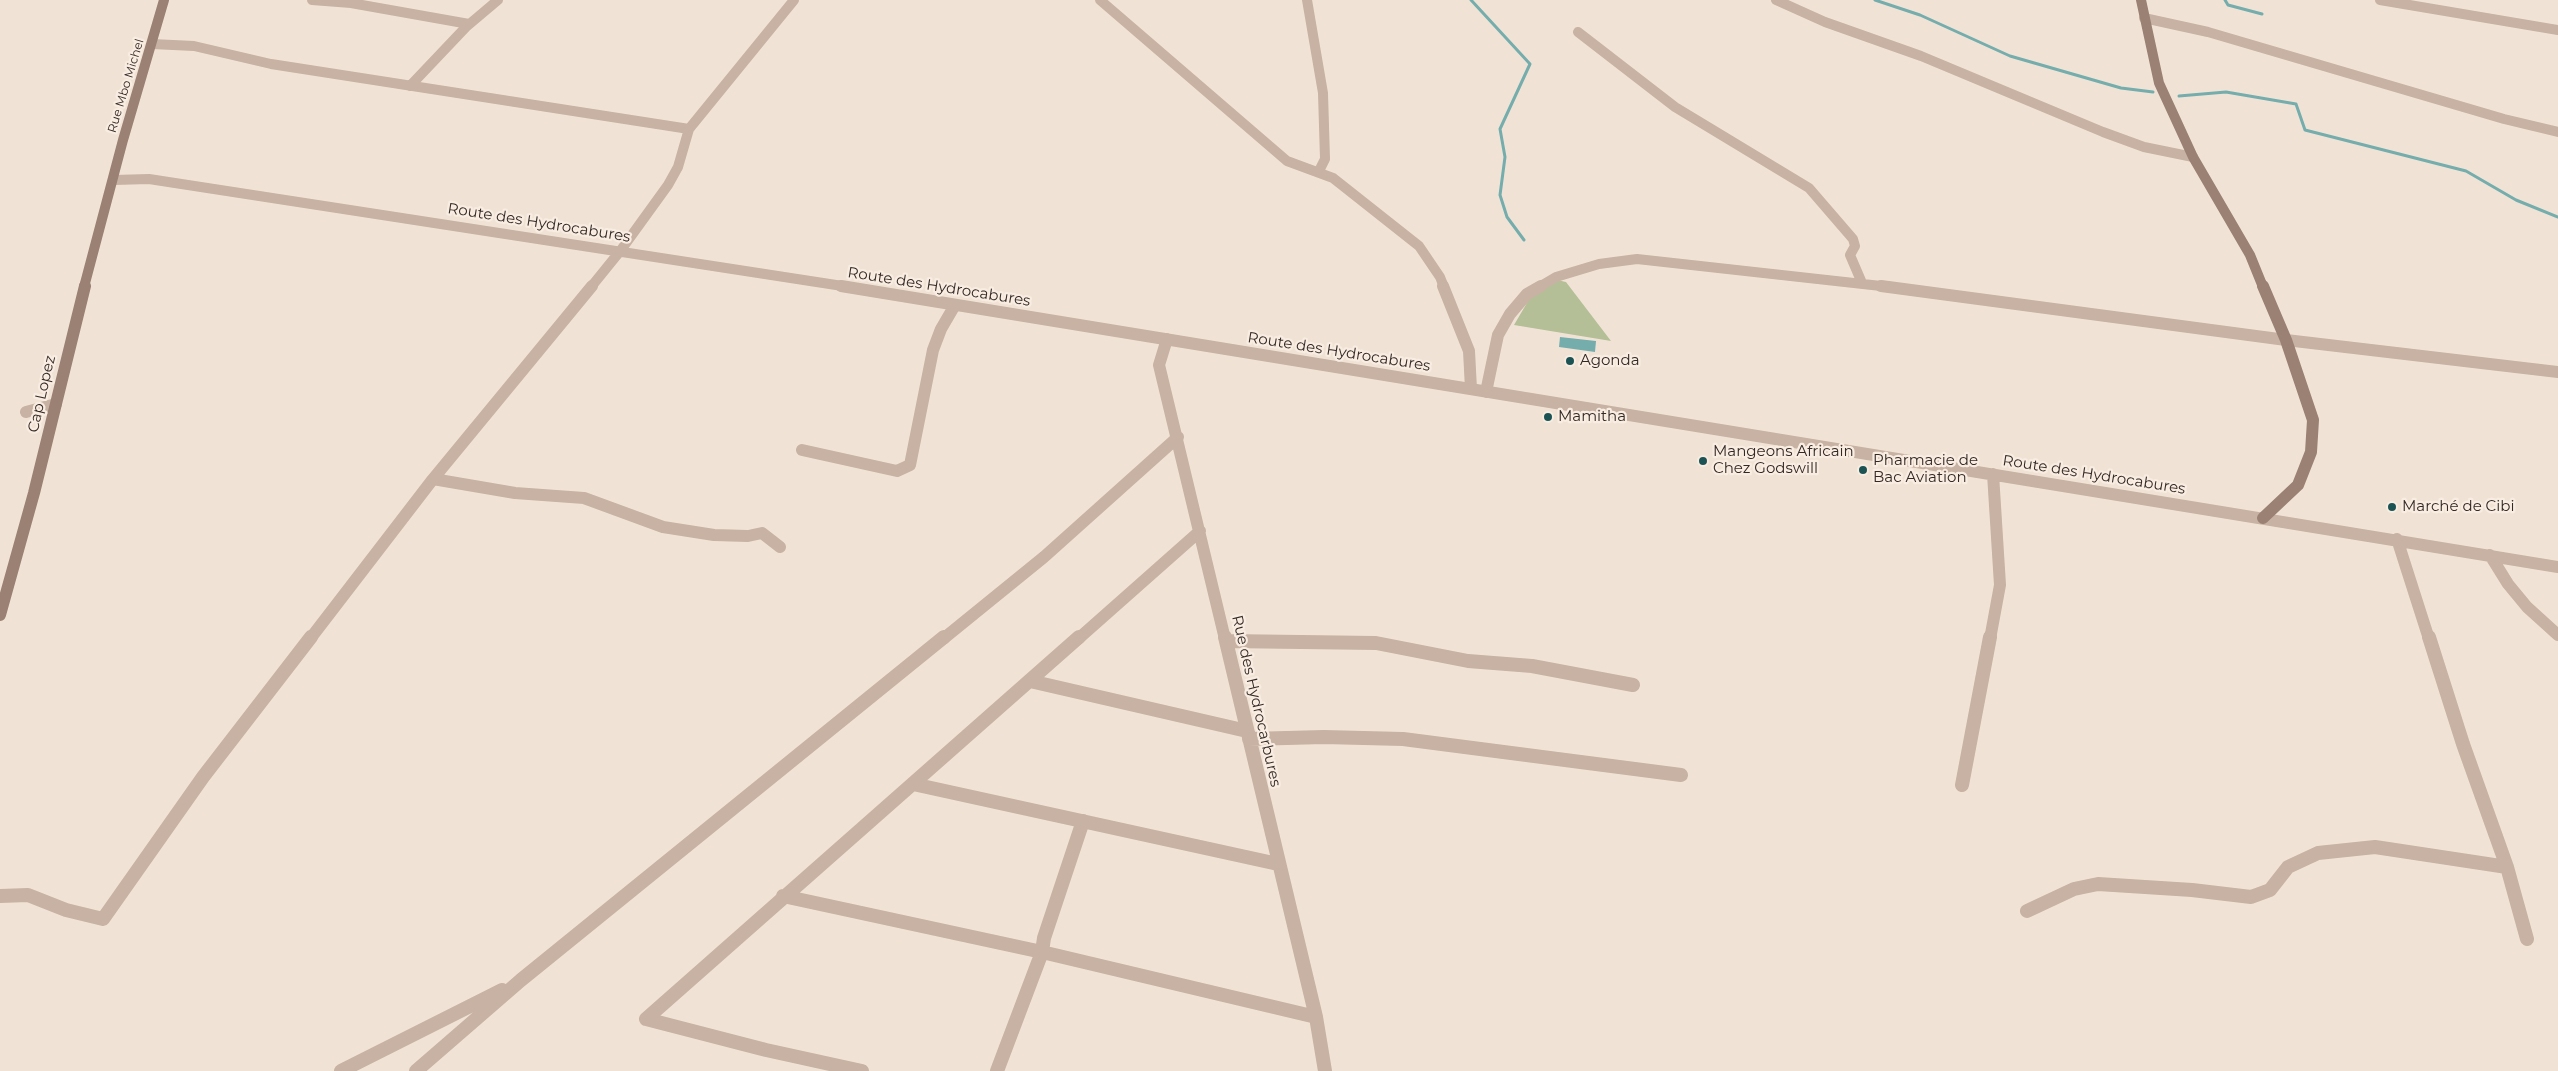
<!DOCTYPE html>
<meta charset="utf-8">
<style>
body{margin:0}
canvas{display:block;background:#f0e3d6}
</style>
<canvas width="2558" height="1071"></canvas>
<script>
const g = document.querySelector('canvas').getContext('2d');
g.lineJoin = 'round';
function fillPath(path, color) { g.fillStyle = color; g.fill(path, 'evenodd'); }
const shape = rows => new Path2D(rows.map(r => 'M' + r).join(''));
function strokePath(path, color, width, dash) { g.strokeStyle = color; g.lineWidth = width; g.lineCap = dash ? 'butt' : 'round'; g.setLineDash(dash || []); g.stroke(path); }
function write(font, color, halo, rows, align = 'center') {
  g.font = font + ' Montserrat,sans-serif'; g.lineWidth = 4.5; g.setLineDash([]); g.textBaseline = 'middle'; g.strokeStyle = halo; g.fillStyle = color; for (const [text, x, y, turn = 0] of rows) {
    g.save(); g.translate(x, y); g.rotate((+turn || 0) * Math.PI / 180); g.textAlign = isNaN(turn) ? turn : align; if (halo) g.strokeText(text, 0, 0); g.fillText(text, 0, 0); g.restore();
  }
}
fillPath(shape([
 [1557,280,1566,282,1611,341,1514,325,1531,296]
]), '#b4bf97');
fillPath(shape([
 [1560,337,1596,341,1595,352,1559,347]
]), '#75adad');
strokePath(shape([
 [1471,0,1530,64,1500,129,1505,157,1500,195,1507,217,1524,240],
 [1875,0,1920,15,2010,56,2121,88,2153,92],
 [2225,0,2228,5,2262,14],
 [2179,96,2226,92,2296,104,2305,130,2466,171,2516,200,2558,217]
]), '#75adad', 3);
strokePath(shape([
 [312,0,351,3,469,24],
 [1100,0,1287,161,1333,178,1419,246,1440,277,1444,287],
 [1307,0,1323,93,1325,159,1319,171],
 [1776,0,1825,22,1921,56,2103,132,2144,147,2193,157],
 [2380,0,2558,30],
 [2144,18,2208,32,2504,119,2558,132],
 [1578,32,1675,107,1809,188,1853,239,1855,246,1850,255,1862,283],
 [152,44,194,46,271,64,689,129],
 [410,86,466,27,498,0],
 [114,180,149,179,849,287],
 [591,287,621,250,668,185,678,167,689,129,794,0],
 [1539,287,1556,277,1599,264,1637,259,1890,287]
]), '#c8b2a3', 10);
strokePath(shape([
 [841,286,2558,567],
 [1443,286,1469,351,1471,389],
 [1881,286,2286,340,2558,372],
 [1167,339,1159,365,1225,639],
 [1486,392,1498,335,1510,314,1527,294,1541,286],
 [26,412,56,404],
 [802,450,897,471,910,465,933,350,941,329,955,305],
 [433,479,515,493,584,498,663,527,714,535,748,536,762,533,780,547],
 [2397,539,2429,639],
 [2490,555,2508,584,2527,607,2558,635],
 [310,639,433,479,592,286],
 [943,639,1044,557,1178,437],
 [1078,639,1200,531],
 [1990,639,2000,585,1993,474]
]), '#c8b2a3', 12);
strokePath(shape([
 [1225,637,1316,1017,1325,1071],
 [2429,637,2463,744,2507,867,2527,939],
 [1226,641,1376,643,1468,661,1532,666,1633,685],
 [1030,681,1247,731],
 [1249,739,1324,737,1403,739,1681,775],
 [913,784,1278,864],
 [1962,785,1990,637],
 [0,896,28,895,66,910,103,919,203,777,311,637],
 [783,896,1042,952,1316,1017],
 [2027,911,2074,889,2098,884,2192,890,2251,897,2270,890,2288,867,2318,853,2375,847,2507,867],
 [646,1019,1079,637],
 [646,1019,766,1050,862,1071],
 [341,1071,502,990],
 [416,1071,521,980,944,637],
 [997,1071,1042,952,1044,938,1083,821]
]), '#c8b2a3', 14);
strokePath(shape([
 [2141,0,2159,83,2193,157,2250,255,2263,287],
 [84,287,123,140,164,0]
]), '#9b8074', 10);
strokePath(shape([
 [2263,286,2286,340,2313,420,2311,452,2298,485,2263,518],
 [0,615,34,493,85,286]
]), '#9b8074', 12);
for (const [x, y, r, color] of [
 [1570,361,5,"#1b5354"],
 [1548,417,5,"#1b5354"],
 [1703,461,5,"#1b5354"],
 [1863,470,5,"#1b5354"],
 [2392,507,5,"#1b5354"]
]) { const dot = new Path2D(); dot.arc(x, y, r, 0, 2 * Math.PI); g.fillStyle = color; g.fill(dot); strokePath(dot, '#f9ede2', 2); }
write('12px', '#332825', '#f9ede2', [
 ["Rue Mbo Michel",126,86,-73]
]);
write('15px', '#332825', '#f9ede2', [
 ["Route des Hydrocabures",539,223,9],
 ["Route des Hydrocabures",939,287,9],
 ["Route des Hydrocabures",1339,352,9],
 ["Cap Lopez",42,394,-77],
 ["Route des Hydrocabures",2094,475,9],
 ["Rue des Hydrocarbures",1256,701,77]
]);
write('15px', '#332825', '#f9ede2', [
 ["Agonda",1580,361],
 ["Mamitha",1558,417],
 ["Mangeons Africain",1713,452],
 ["Chez Godswill",1713,469],
 ["Pharmacie de",1873,461],
 ["Bac Aviation",1873,478],
 ["Marché de Cibi",2402,507]
], 'left');
</script>
